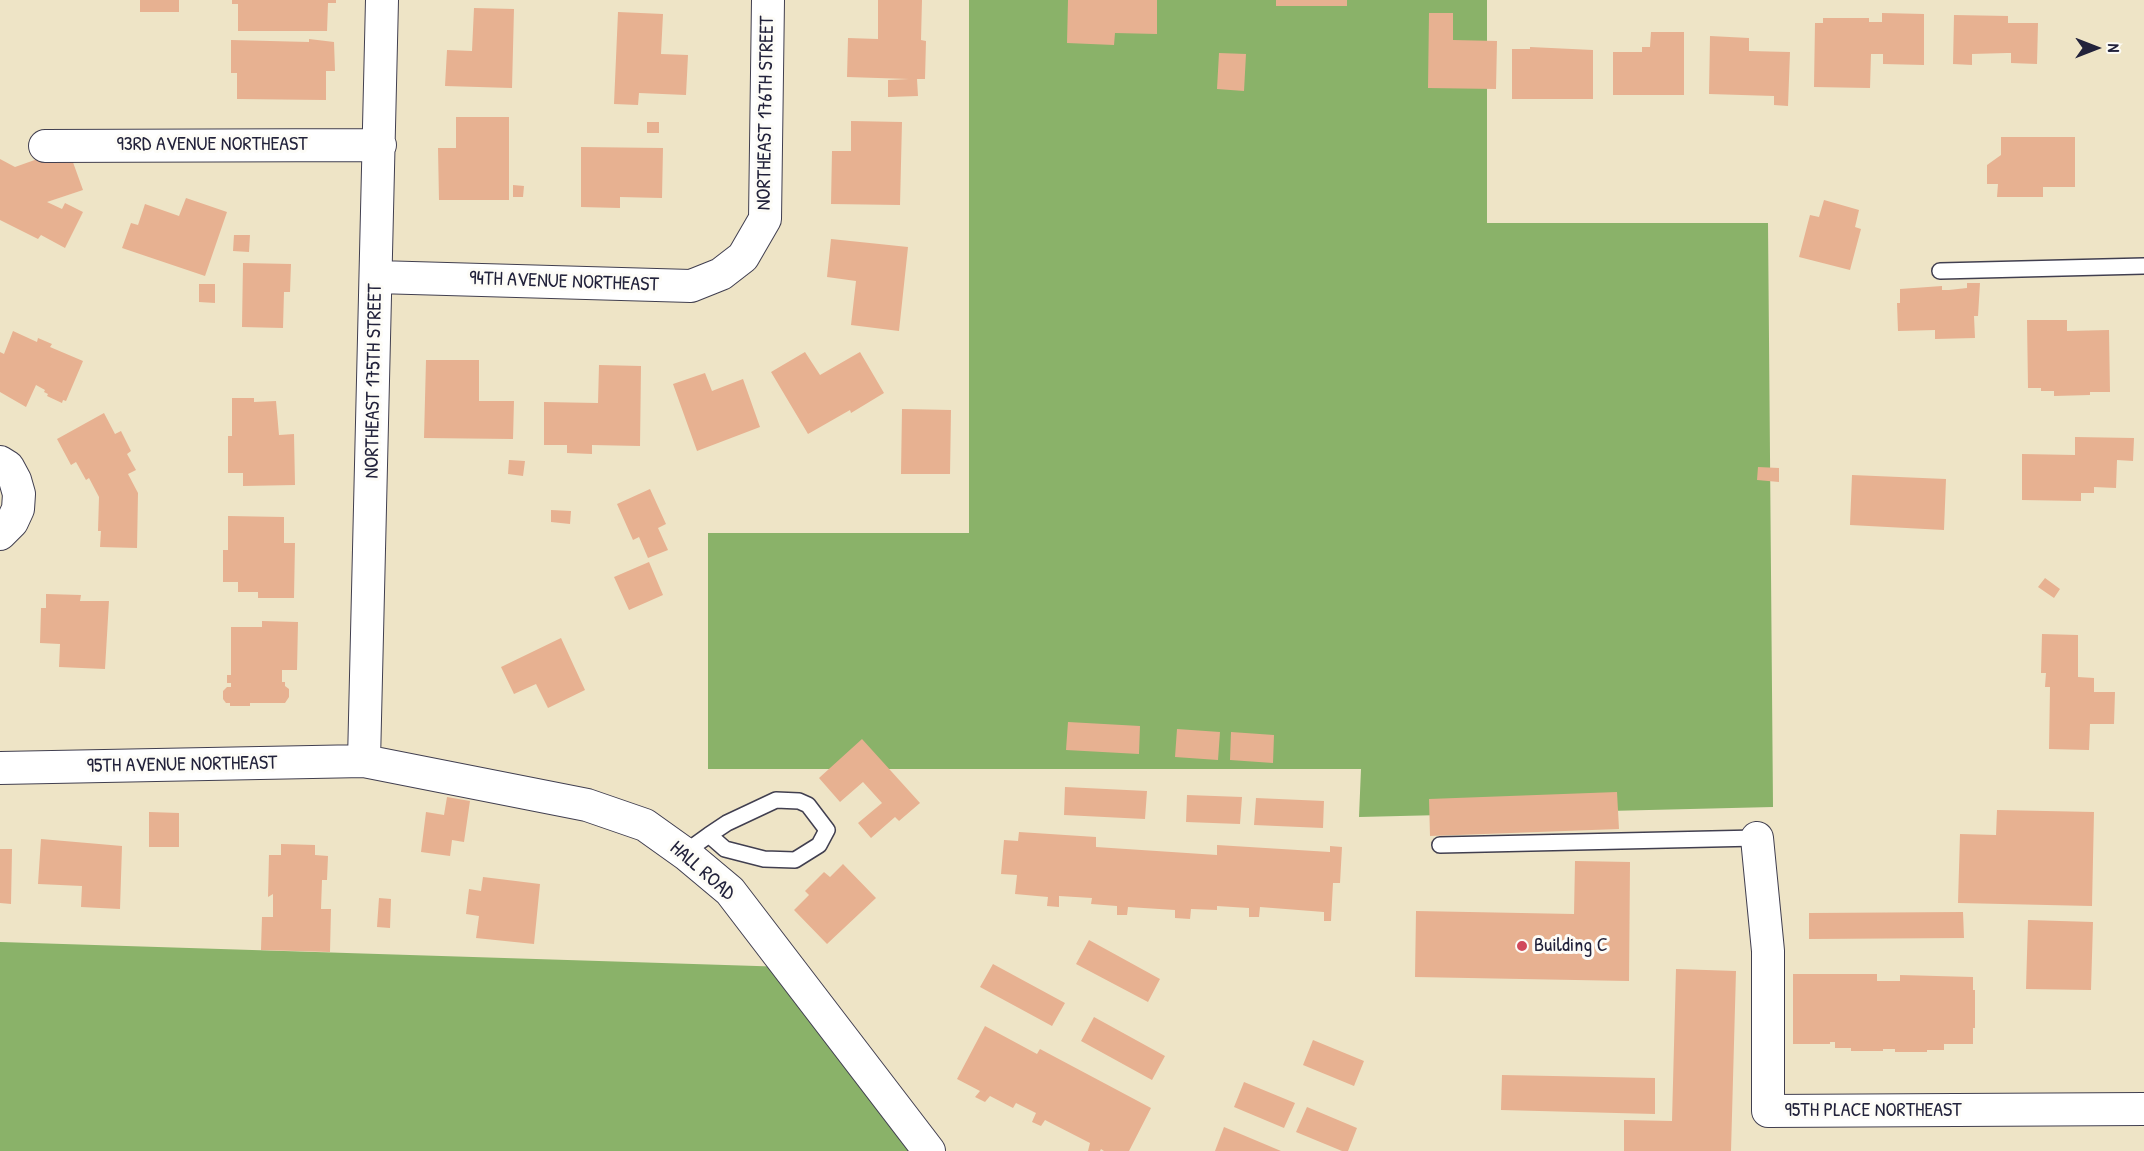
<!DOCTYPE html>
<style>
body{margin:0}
#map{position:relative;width:2144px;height:1151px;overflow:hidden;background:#eee4c6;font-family:"Patrick Hand",sans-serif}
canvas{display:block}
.north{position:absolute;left:2066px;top:18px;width:60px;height:60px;-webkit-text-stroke:4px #fdfcf7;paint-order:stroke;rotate:90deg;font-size:16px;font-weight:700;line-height:24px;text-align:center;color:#22223b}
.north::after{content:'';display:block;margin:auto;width:21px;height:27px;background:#22223b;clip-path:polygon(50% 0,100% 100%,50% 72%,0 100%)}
</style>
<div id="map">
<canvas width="2144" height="1151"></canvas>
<div class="north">N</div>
</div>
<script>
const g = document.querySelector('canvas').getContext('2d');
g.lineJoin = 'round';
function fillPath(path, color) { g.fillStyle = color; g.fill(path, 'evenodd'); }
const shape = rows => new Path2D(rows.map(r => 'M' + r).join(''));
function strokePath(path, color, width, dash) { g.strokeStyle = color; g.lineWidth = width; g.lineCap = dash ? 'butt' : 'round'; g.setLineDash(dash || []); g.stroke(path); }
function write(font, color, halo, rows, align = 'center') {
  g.font = font + ' "Patrick Hand",sans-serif'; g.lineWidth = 6; g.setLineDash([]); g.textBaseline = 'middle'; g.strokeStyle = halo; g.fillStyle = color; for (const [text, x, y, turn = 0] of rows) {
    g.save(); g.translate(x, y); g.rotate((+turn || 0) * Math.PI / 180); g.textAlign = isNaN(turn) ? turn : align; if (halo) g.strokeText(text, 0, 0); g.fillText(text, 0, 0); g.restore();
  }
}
fillPath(shape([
 [969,0,1487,0,1487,223,1768,223,1773,807,1359,817,1361,769,708,769,708,533,969,533],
 [0,942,788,967,929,1151,0,1151]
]), '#8ab269');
fillPath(shape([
 [140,0,179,0,179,12,140,12],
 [232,0,336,0,336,3,328,3,327,31,238,31,238,4,232,4],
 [878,0,922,0,921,40,926,41,925,79,917,79,918,96,888,97,888,80,909,79,847,77,848,38,878,39],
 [1068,0,1157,0,1157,34,1115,33,1114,45,1067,43],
 [1276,0,1347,0,1347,6,1276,6],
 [474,8,514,9,512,88,445,86,447,50,472,51],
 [618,12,663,14,661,54,688,55,686,95,639,93,638,105,614,104],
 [1429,13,1453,13,1453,40,1497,41,1496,89,1428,88],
 [1882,13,1924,14,1924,65,1883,64,1883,54,1871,54,1870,88,1814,87,1815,23,1823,23,1823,18,1869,18,1869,22,1882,22],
 [1954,15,2008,16,2008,23,2038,23,2037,64,2011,63,2011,53,2007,53,1972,54,1972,65,1953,64],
 [1651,32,1684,32,1684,95,1613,95,1613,52,1642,52,1642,47,1650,47],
 [1710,36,1749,38,1749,51,1790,52,1788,106,1774,105,1774,96,1709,94],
 [309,39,334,42,335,71,326,71,326,100,237,99,237,73,231,73,231,40,309,42],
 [1530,47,1593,50,1593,99,1512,99,1512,49,1530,49],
 [1219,53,1246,54,1244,91,1217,89],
 [456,117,509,117,509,200,439,200,438,148,456,148],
 [851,121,902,122,900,205,831,204,832,151,851,151],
 [647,122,659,122,659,133,647,133],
 [2001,137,2075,137,2075,187,2043,187,2043,197,1997,197,1998,184,1987,184,1987,165,2001,155],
 [581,147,663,148,662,198,620,197,620,208,581,207],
 [60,151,70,154,83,190,47,202,62,209,65,203,83,212,65,248,41,235,38,239,0,220,0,159,15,167],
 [513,185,524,186,523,197,513,197],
 [186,198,227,212,205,276,122,248,131,223,138,225,145,204,179,216],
 [1824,200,1859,210,1855,227,1861,229,1850,270,1799,257,1810,215,1819,217],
 [234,235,250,235,249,252,233,251],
 [831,239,908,247,899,331,851,325,856,281,827,277],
 [243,263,291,264,290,292,284,292,283,328,242,327],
 [1967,283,1980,283,1978,316,1974,316,1975,338,1935,339,1935,330,1898,331,1897,303,1900,303,1900,289,1942,286,1942,290,1949,290,1967,288],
 [199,284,215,284,215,303,199,302],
 [2027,320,2067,320,2067,331,2109,330,2110,392,2090,392,2090,395,2054,396,2054,391,2041,391,2041,388,2028,388],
 [13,331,37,342,38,338,52,344,50,347,83,361,66,401,63,400,62,403,47,396,48,394,44,392,45,390,36,385,26,407,0,392,0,352,4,354],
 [805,352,820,375,860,352,884,393,851,413,850,410,808,434,771,372],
 [426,360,479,360,479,401,514,401,513,439,424,438],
 [599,365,641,366,640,446,592,445,592,454,567,453,567,445,544,445,544,402,598,403],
 [705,373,712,391,743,379,760,427,697,451,673,384],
 [232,398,254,398,254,402,276,401,279,435,294,434,295,485,243,486,243,473,228,473,228,436,232,436],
 [902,409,951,410,950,474,901,474],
 [104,413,115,434,121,431,131,451,127,454,136,470,128,474,138,493,137,548,100,547,101,531,98,531,99,497,89,478,86,480,76,462,71,465,57,439],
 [2075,437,2134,438,2133,461,2117,460,2116,488,2094,487,2094,493,2081,493,2081,501,2022,500,2022,454,2075,455],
 [509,460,525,461,523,476,508,474],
 [1758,467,1779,468,1779,482,1757,480],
 [1852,475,1946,479,1944,530,1850,525],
 [650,489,666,524,658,528,668,550,648,558,639,537,633,540,617,504],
 [551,510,571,511,570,524,551,522],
 [228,516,284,517,284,543,295,543,294,598,258,598,258,592,238,592,238,582,223,582,223,550,228,550],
 [649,562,663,595,629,610,614,577],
 [2045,578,2060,589,2054,598,2038,587],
 [46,594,81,595,80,601,109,601,105,669,59,667,60,644,40,643,41,608,46,608],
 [262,621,298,622,297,670,282,670,282,682,285,682,285,686,289,689,289,697,285,703,250,703,250,706,230,706,230,703,226,703,223,699,223,691,227,687,231,687,231,683,227,683,227,675,231,675,231,627,262,627],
 [2042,634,2078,635,2078,677,2094,678,2094,692,2115,692,2114,724,2090,724,2089,750,2049,749,2050,687,2045,687,2046,673,2041,673],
 [561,638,585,690,548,708,536,684,514,694,501,667],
 [1068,722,1140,726,1139,754,1066,750],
 [1177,729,1220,732,1218,760,1175,757],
 [1231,732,1274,735,1273,763,1230,760],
 [862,739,920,803,899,821,895,817,871,838,858,823,882,803,863,782,840,802,819,778],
 [1065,787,1147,791,1145,819,1064,815],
 [1617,792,1619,829,1430,836,1429,799],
 [1187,795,1242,797,1240,824,1186,822],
 [447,797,470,801,464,842,452,840,450,856,421,852,426,812,444,815],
 [1256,798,1324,801,1323,828,1254,825],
 [1997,810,2094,812,2092,906,1958,903,1960,834,1996,835],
 [149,812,179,813,179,847,149,847],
 [1019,832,1096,837,1096,847,1217,855,1217,845,1330,852,1330,846,1342,847,1340,883,1333,883,1331,921,1324,921,1324,912,1260,907,1259,917,1249,917,1249,908,1217,906,1217,910,1191,909,1190,919,1175,918,1175,910,1128,907,1127,915,1117,915,1117,906,1091,904,1092,898,1059,896,1059,907,1047,906,1048,897,1015,894,1017,875,1001,874,1004,840,1018,841],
 [41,839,122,846,120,909,81,907,82,886,38,884],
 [281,844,315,845,315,855,328,856,327,880,322,880,321,909,331,909,330,952,261,950,262,917,273,917,273,894,268,897,269,855,281,855],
 [0,849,12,849,11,904,0,903],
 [1575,861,1630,862,1629,981,1415,977,1416,911,1574,914],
 [843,864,876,898,827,944,794,910,809,895,805,891,824,872,830,877],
 [483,877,540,884,534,944,476,938,479,916,466,914,469,889,481,891],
 [379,898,391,899,390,928,377,927],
 [1963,912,1964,938,1809,939,1809,913],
 [2028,920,2093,922,2091,990,2026,989],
 [1089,940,1160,979,1148,1002,1076,964],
 [993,964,1065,1003,1052,1026,980,987],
 [1676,969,1736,971,1731,1151,1624,1151,1624,1120,1672,1121],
 [1793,974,1877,974,1877,981,1900,981,1900,975,1973,977,1973,990,1975,990,1975,1028,1973,1028,1973,1044,1944,1044,1944,1050,1927,1050,1927,1052,1895,1052,1895,1049,1883,1049,1883,1051,1851,1051,1851,1048,1835,1048,1835,1042,1830,1042,1830,1044,1793,1044],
 [1094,1017,1165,1056,1152,1080,1081,1041],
 [985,1026,1037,1054,1040,1049,1151,1108,1129,1151,1104,1151,1101,1149,1100,1151,1088,1151,1090,1143,1045,1120,1041,1126,1032,1122,1036,1113,1016,1103,1013,1108,990,1096,985,1102,975,1097,980,1091,957,1079],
 [1313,1040,1364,1061,1354,1086,1303,1065],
 [1502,1075,1655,1078,1655,1114,1501,1110],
 [1244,1082,1295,1103,1284,1128,1234,1107],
 [1307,1107,1357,1128,1348,1151,1342,1151,1296,1132],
 [1224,1127,1281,1151,1215,1151]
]), '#e7b191');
const service = shape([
 [1940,271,2144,266],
 [1440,845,1757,838],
 [684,853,709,835,727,823,776,800,799,801,808,805,827,830,819,845,795,860,764,859,725,849,709,835]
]);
const minor = shape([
 [45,146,380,145],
 [377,277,691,286,721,274,743,257,765,219,768,0],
 [0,462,8,467,15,480,19,494,18,509,12,522,0,534],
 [364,761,382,0],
 [0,768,364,761,587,805,645,825,687,855,730,891,929,1151],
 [1757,838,1768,951,1768,1111,2144,1109]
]);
strokePath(service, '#413f50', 18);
strokePath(minor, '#413f50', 34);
strokePath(service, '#fff', 15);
strokePath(minor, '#fff', 32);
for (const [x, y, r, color] of [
 [1522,946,6,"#d1495b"]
]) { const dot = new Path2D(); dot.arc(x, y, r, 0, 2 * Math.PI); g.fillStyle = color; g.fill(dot); strokePath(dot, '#fdfcf7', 2); }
write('20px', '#22223b', '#fdfcf7', [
 ["NORTHEAST 176TH STREET",766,113,-89],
 ["93RD AVENUE NORTHEAST",212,145],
 ["94TH AVENUE NORTHEAST",564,282,2],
 ["NORTHEAST 175TH STREET",374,381,-89],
 ["95TH AVENUE NORTHEAST",182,765,-1],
 ["HALL ROAD",702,871,41],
 ["95TH PLACE NORTHEAST",1873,1111]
]);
write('20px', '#22223b', '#fdfcf7', [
 ["Building C",1534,946]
], 'left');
</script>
